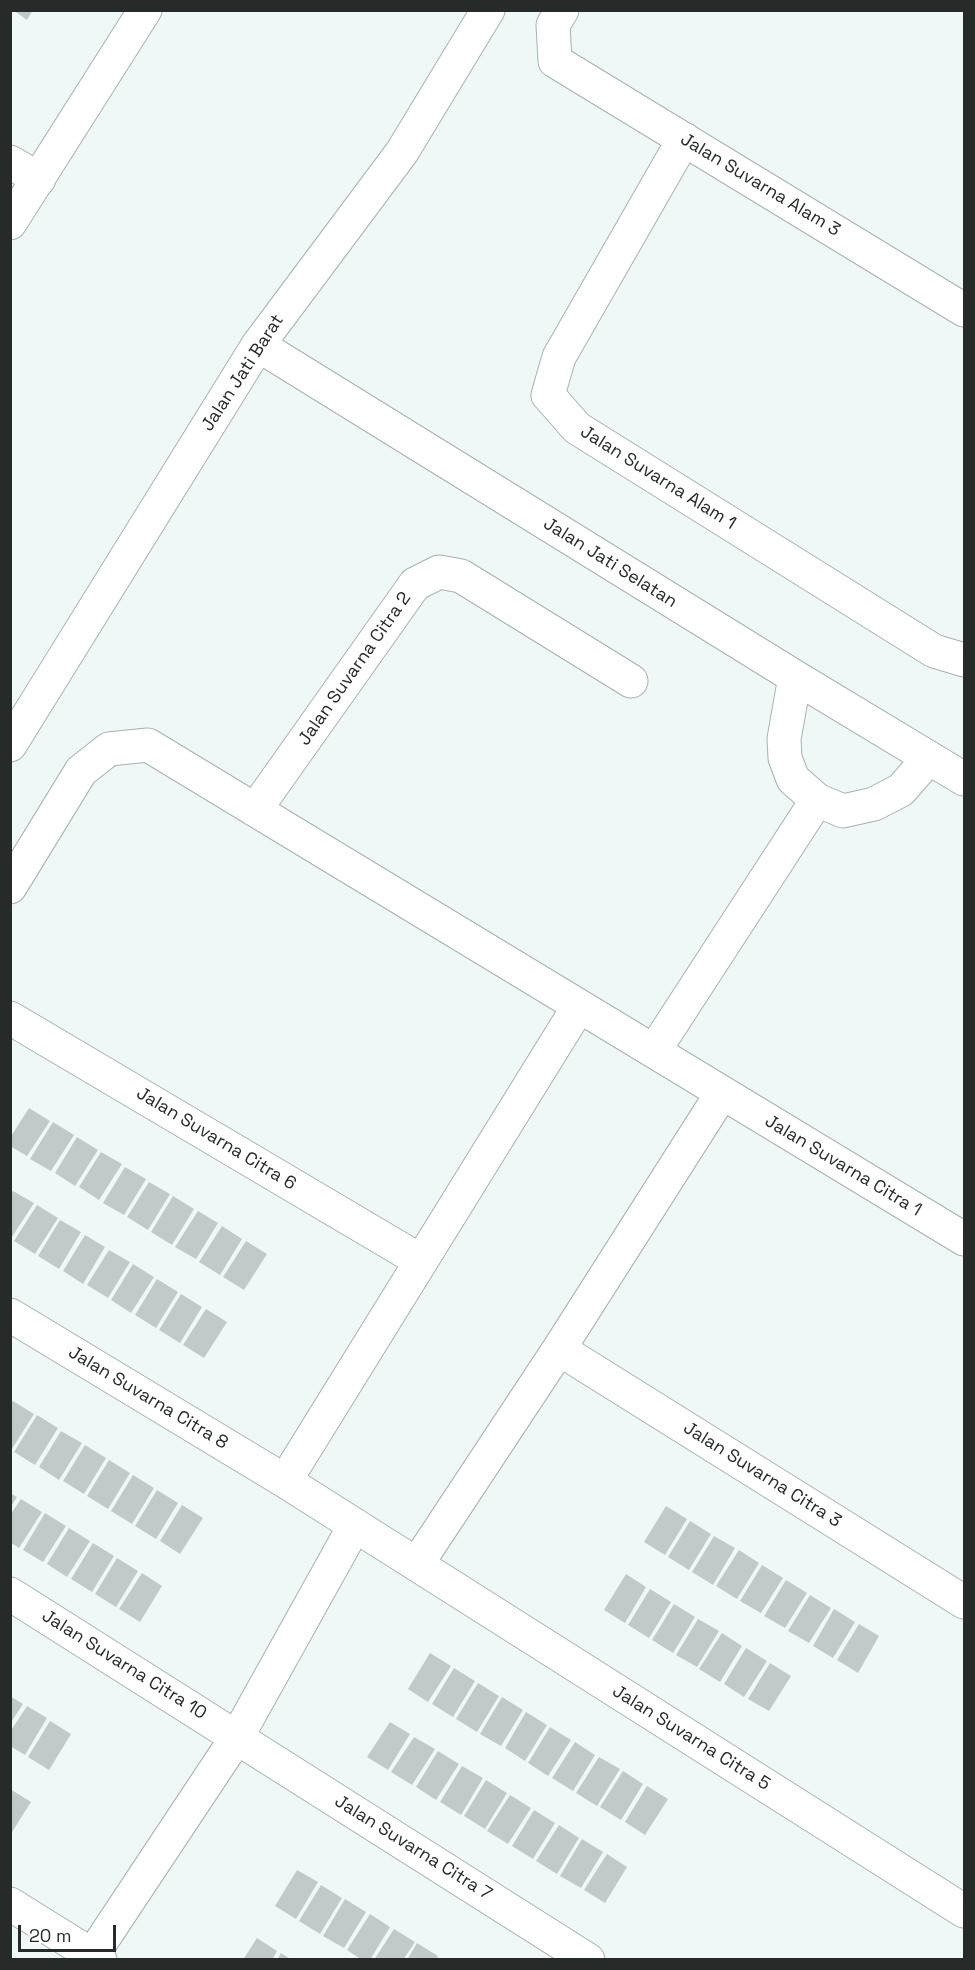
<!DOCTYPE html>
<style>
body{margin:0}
#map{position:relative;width:975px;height:1970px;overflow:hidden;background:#eff8f7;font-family:"Space Grotesk",sans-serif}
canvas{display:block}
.frame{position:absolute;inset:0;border:12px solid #262a29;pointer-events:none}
.scale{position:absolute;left:18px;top:1925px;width:98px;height:27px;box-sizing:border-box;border:3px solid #262a29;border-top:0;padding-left:8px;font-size:18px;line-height:21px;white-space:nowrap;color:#262a29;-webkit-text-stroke:4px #fff;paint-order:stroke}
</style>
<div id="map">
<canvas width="975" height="1970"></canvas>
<div class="frame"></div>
<div class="scale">20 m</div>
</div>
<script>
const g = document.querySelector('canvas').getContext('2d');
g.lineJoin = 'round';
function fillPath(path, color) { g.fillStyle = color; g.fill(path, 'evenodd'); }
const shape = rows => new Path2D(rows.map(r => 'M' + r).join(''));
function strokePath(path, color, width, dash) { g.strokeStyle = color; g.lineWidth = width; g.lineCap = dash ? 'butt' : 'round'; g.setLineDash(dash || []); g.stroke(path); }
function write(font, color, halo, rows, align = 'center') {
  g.font = font + ' "Space Grotesk",sans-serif'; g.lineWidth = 6; g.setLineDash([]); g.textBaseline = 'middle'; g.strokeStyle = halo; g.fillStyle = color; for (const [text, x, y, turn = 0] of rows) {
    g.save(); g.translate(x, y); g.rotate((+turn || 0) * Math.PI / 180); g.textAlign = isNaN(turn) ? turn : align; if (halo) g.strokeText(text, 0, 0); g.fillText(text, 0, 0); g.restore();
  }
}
fillPath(shape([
 [13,10,33,10,27,20],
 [29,1108,50,1121,27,1156,10,1146,10,1138],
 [53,1122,74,1135,51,1171,30,1159],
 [77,1137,98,1150,75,1186,55,1173],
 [101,1152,122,1164,99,1200,79,1187],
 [125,1167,146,1179,124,1215,103,1203],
 [149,1182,170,1194,148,1230,127,1217],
 [13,1191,34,1203,10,1240,10,1194],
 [173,1196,194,1209,172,1245,151,1232],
 [37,1205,58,1218,35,1254,14,1241],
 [198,1211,218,1223,196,1259,175,1247],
 [60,1220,81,1232,59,1269,38,1256],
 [222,1226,242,1239,220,1275,199,1262],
 [85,1235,105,1247,83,1284,63,1271],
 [246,1241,267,1254,244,1290,223,1277],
 [109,1250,130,1262,108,1298,87,1285],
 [133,1264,154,1277,131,1313,111,1300],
 [157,1279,178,1292,156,1328,135,1315],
 [181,1294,202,1307,180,1343,159,1330],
 [206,1309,227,1322,204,1358,183,1345],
 [13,1401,34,1414,10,1452,10,1405],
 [37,1415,58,1428,35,1465,14,1452],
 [61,1431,82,1443,59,1480,39,1467],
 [85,1445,106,1458,84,1494,63,1481],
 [109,1460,130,1473,108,1509,87,1496],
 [133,1475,154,1488,132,1524,111,1511],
 [157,1490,178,1503,156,1539,135,1526],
 [10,1493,17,1497,10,1508],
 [21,1499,42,1512,19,1548,10,1542,10,1515],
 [182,1505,203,1518,180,1554,160,1541],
 [666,1506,687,1519,665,1555,644,1542],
 [45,1513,66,1526,43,1562,23,1550],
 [690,1521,711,1534,689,1570,668,1557],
 [69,1528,90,1541,67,1577,47,1564],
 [714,1536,735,1548,713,1585,692,1572],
 [93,1543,114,1556,92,1592,71,1579],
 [739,1550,759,1563,737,1599,716,1586],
 [117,1558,138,1571,116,1607,95,1594],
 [762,1565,783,1578,761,1613,740,1601],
 [142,1573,162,1586,140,1622,119,1609],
 [626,1574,646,1587,625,1623,604,1610],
 [786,1580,807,1593,785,1628,764,1616],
 [650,1589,671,1602,649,1638,628,1625],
 [810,1595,831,1608,809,1643,788,1631],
 [674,1604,695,1617,673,1653,652,1640],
 [834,1609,855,1622,833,1658,813,1646],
 [698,1619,719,1631,697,1667,676,1655],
 [859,1624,879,1636,858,1673,837,1660],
 [722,1633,742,1646,720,1682,699,1669],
 [746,1648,767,1661,744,1697,724,1684],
 [430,1653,451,1666,428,1702,408,1689],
 [770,1663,791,1676,769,1711,748,1699],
 [454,1668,475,1681,453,1717,432,1704],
 [478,1683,499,1696,477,1732,456,1719],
 [10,1696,23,1704,10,1724],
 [502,1697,523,1710,501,1746,480,1734],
 [27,1706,47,1718,25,1755,10,1746,10,1732],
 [526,1712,547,1725,525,1761,505,1748],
 [50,1721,71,1734,49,1770,28,1757],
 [390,1722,410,1734,388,1770,367,1757],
 [550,1727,571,1740,548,1776,528,1763],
 [414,1737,435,1749,412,1785,391,1772],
 [575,1742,595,1755,573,1791,552,1778],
 [438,1751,459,1764,436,1800,416,1787],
 [599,1757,620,1769,597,1806,576,1793],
 [462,1766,483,1778,461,1815,440,1802],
 [623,1771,643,1784,621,1820,600,1807],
 [486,1780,507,1793,485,1829,464,1816],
 [647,1786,668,1799,645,1835,625,1822],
 [10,1789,31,1802,10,1835],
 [510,1795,531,1808,508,1844,487,1831],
 [534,1810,555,1823,533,1859,512,1846],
 [559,1825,579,1838,557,1874,536,1861],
 [582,1839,603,1852,581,1888,560,1876],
 [607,1854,627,1867,605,1903,584,1890],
 [297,1870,318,1882,296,1919,275,1906],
 [321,1885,342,1898,320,1934,299,1921],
 [345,1899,366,1912,344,1948,323,1936],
 [370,1914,390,1927,370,1960,362,1960,347,1950],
 [394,1929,415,1942,403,1960,374,1960],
 [257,1938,277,1951,272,1960,243,1960],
 [417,1943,438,1956,436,1960,407,1960],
 [281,1953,292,1960,277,1960]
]), '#c1cac9');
const minor = shape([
 [562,10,553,25,555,61,964,310],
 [684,139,559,357,548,395,577,428,934,651,964,660],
 [10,162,39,179],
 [10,223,145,10],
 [258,345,795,677,964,779],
 [795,677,784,739,785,758,793,779,817,800,843,811,874,804,901,790,929,758],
 [10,745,258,345,402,152,488,10],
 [255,810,415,584,439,572,461,576,631,681],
 [10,887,81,771,109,749,148,745,964,1239],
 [10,1018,421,1261],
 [654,1051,817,800],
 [10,1315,285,1481,964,1911],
 [559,1349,964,1602],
 [285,1481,579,1006],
 [417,1564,559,1349,722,1093],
 [10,1594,588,1960],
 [10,1904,100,1960],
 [89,1960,237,1737,355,1525]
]);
strokePath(minor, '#a8b1b1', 35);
strokePath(minor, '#fff', 33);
write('18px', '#262a29', '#fff', [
 ["Jalan Suvarna Alam 3",760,185,31],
 ["Jalan Jati Barat",243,373,-57],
 ["Jalan Suvarna Alam 1",658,478,32],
 ["Jalan Jati Selatan",610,563,32],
 ["Jalan Suvarna Citra 2",355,669,-55],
 ["Jalan Suvarna Citra 6",216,1139,31],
 ["Jalan Suvarna Citra 1",843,1166,31],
 ["Jalan Suvarna Citra 8",148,1398,31],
 ["Jalan Suvarna Citra 3",762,1475,32],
 ["Jalan Suvarna Citra 10",124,1665,32],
 ["Jalan Suvarna Citra 5",691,1738,32],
 ["Jalan Suvarna Citra 7",413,1848,32]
]);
</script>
